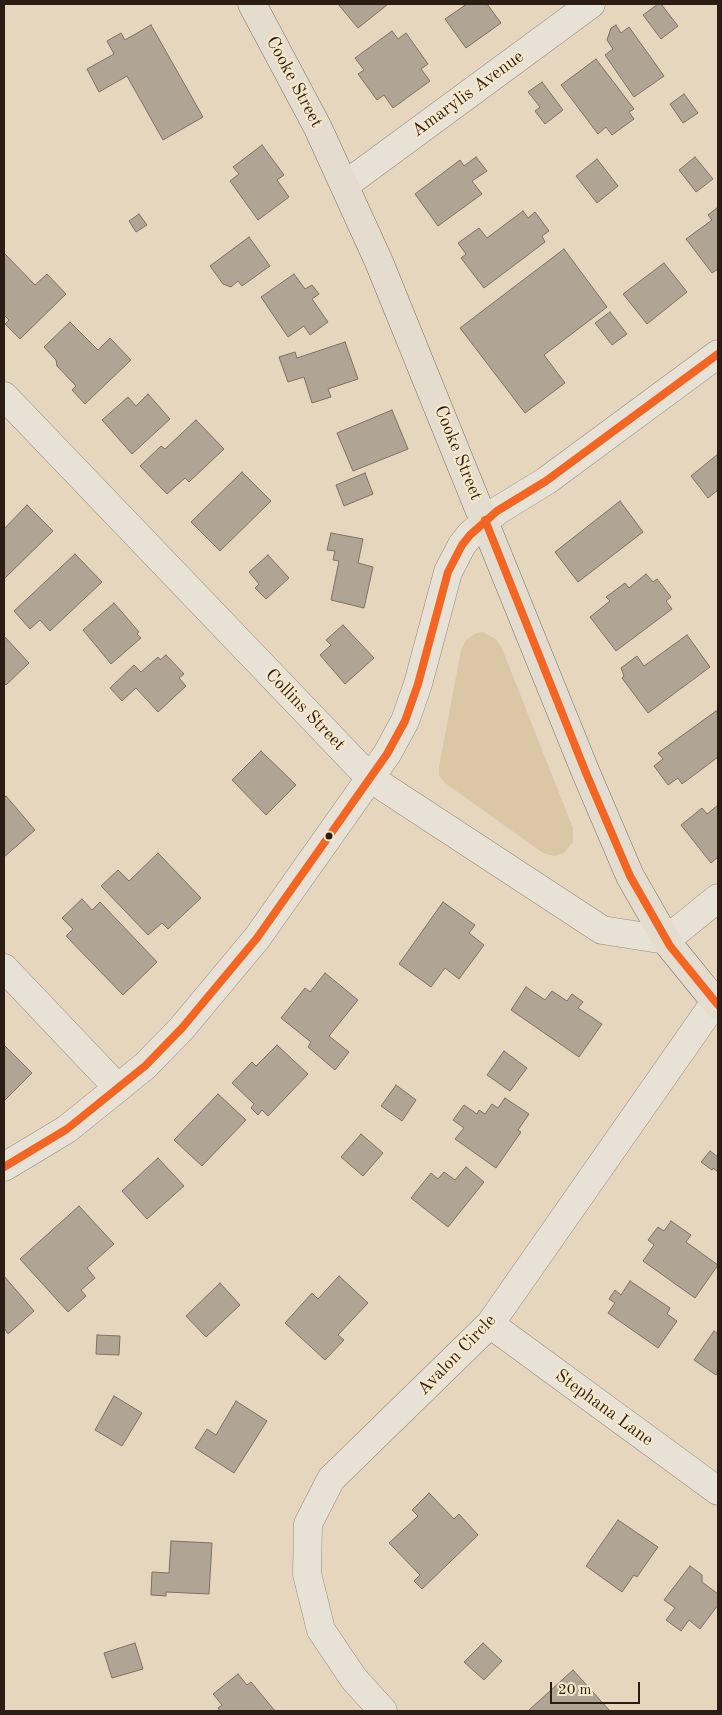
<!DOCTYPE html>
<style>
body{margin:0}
#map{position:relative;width:722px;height:1715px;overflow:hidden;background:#e5d6bd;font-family:"Old Standard TT",serif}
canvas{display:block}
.frame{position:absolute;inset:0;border:5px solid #2b1c14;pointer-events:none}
.scale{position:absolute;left:550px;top:1682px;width:90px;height:22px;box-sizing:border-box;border:2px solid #2b1c14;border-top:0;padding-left:6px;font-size:15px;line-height:18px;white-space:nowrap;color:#2b1c14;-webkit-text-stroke:4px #f8e8ca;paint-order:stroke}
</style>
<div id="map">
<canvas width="722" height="1715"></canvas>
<div class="frame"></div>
<div class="scale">20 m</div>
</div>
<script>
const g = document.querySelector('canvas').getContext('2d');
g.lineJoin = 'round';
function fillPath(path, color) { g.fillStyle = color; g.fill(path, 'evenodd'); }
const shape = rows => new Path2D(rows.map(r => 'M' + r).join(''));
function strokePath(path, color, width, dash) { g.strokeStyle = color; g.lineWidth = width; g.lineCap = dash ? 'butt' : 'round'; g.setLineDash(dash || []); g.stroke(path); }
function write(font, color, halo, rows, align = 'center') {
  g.font = font + ' "Old Standard TT",serif'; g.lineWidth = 4; g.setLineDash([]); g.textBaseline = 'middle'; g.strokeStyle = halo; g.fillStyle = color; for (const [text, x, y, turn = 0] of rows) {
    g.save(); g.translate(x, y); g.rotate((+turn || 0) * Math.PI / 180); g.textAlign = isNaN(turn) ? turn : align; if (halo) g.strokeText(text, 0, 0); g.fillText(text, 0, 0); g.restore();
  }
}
fillPath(shape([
 [482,632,496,639,501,646,573,828,573,842,564,853,554,856,543,853,445,783,439,776,439,767,461,650,466,640,474,634]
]), '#dbc7a6');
const building = shape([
 [338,4,386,4,387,5,358,28,338,4],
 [467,4,487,4,501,23,466,48,445,19,467,4],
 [658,4,661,4,678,26,661,39,643,15,658,4],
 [151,25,203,117,163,140,127,76,99,92,87,69,114,54,107,41,121,33,125,40,151,25],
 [616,25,621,33,629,27,664,76,634,97,605,55,613,49,607,40,611,28,616,25],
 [392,31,398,39,406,33,428,64,421,69,430,81,393,108,384,95,377,100,358,74,364,70,355,58,392,31],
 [596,59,634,109,629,112,634,119,612,135,606,127,598,134,561,85,596,59],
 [542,82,563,110,545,124,535,111,540,107,528,92,542,82],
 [684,94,698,113,683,123,670,104,684,94],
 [262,145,284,175,277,180,289,197,258,220,230,181,239,174,233,167,262,145],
 [476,157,487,171,472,181,482,194,438,226,415,194,460,160,464,166,476,157],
 [695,157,713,179,696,192,679,170,695,157],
 [597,159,618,186,597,203,576,176,597,159],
 [718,207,718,269,712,273,686,239,712,220,708,215,718,207],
 [523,211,528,218,535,212,549,231,542,236,545,242,484,288,461,258,466,254,458,243,479,228,487,238,523,211],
 [139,214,147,225,136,232,129,221,139,214],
 [249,237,270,266,242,286,238,281,231,287,223,284,210,266,249,237],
 [564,249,607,307,544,355,565,383,525,413,460,328,564,249],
 [4,253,35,285,47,274,66,294,20,339,5,324,9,320,4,315,4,253],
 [664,263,687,292,647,324,623,294,664,263],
 [294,274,305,289,312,285,319,294,312,299,328,322,310,335,304,326,288,337,261,297,294,274],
 [610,312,627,334,612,345,595,323,610,312],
 [70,322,98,350,110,338,131,360,85,404,72,390,76,386,57,366,56,360,44,347,70,322],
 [345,342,358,379,328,389,331,397,312,403,304,377,288,382,279,357,295,352,297,358,345,342],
 [148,394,170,419,132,454,102,420,128,397,136,406,148,394],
 [392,410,408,449,353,471,337,433,392,410],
 [196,420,224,449,189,482,185,478,167,494,140,466,161,446,165,449,196,420],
 [718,454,718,490,708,498,691,476,718,454],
 [242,472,271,501,220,551,191,522,242,472],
 [365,473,373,494,344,506,336,485,365,473],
 [620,501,643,532,578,582,555,552,620,501],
 [27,505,53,531,4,579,4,529,27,505],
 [331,533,363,539,358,563,373,567,364,608,331,600,339,561,333,560,335,551,327,550,331,533],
 [75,554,102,582,50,631,40,620,30,629,14,611,75,554],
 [268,555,289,578,266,599,255,588,259,584,249,572,268,555],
 [646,574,653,582,657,579,671,597,666,601,672,609,616,651,590,617,610,601,606,597,625,583,629,588,646,574],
 [114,603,139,632,137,634,141,638,111,664,83,630,114,603],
 [343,625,374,658,345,684,320,655,331,645,326,640,343,625],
 [687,635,710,667,648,713,622,678,624,676,621,668,637,656,644,666,687,635],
 [4,636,29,663,6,685,4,682,4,636],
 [166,655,184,674,179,678,186,686,158,712,136,688,122,701,110,688,134,665,141,672,158,657,160,660,166,655],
 [716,711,718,714,718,757,682,784,678,778,668,785,654,766,663,759,658,753,716,711],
 [261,751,296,785,266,815,232,780,261,751],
 [6,796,35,830,4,857,4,798,6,796],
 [718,805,718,857,711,863,681,825,702,808,707,814,718,805],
 [158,853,201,898,168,929,162,923,148,935,101,886,118,870,129,881,158,853],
 [82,899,92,910,100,902,157,962,123,995,66,936,73,929,62,918,82,899],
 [443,902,475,925,469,933,484,945,459,979,445,968,431,987,399,964,443,902],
 [325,973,358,1000,329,1036,349,1052,335,1070,308,1047,311,1042,281,1018,305,988,310,992,325,973],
 [526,987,545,1000,552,991,567,1001,572,994,583,1002,578,1008,602,1024,579,1057,511,1010,526,987],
 [4,1045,32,1073,4,1101,4,1045],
 [277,1045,308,1074,268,1116,262,1110,258,1115,251,1108,254,1104,232,1083,252,1062,256,1066,277,1045],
 [504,1051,527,1068,510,1091,487,1075,504,1051],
 [396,1085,416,1100,402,1121,381,1106,396,1085],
 [218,1094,246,1120,202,1166,174,1140,218,1094],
 [505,1098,529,1114,518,1130,521,1132,496,1168,455,1139,464,1128,453,1120,464,1105,477,1114,479,1110,485,1114,492,1104,498,1108,505,1098],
 [361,1134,383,1153,363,1176,341,1157,361,1134],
 [710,1151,718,1157,718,1172,713,1168,712,1170,701,1162,710,1151],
 [158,1158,184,1186,147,1219,122,1191,158,1158],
 [466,1167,484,1182,448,1227,411,1198,431,1173,438,1179,444,1172,455,1180,466,1167],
 [79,1206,114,1244,87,1268,95,1278,81,1290,86,1296,68,1312,20,1259,79,1206],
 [671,1221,691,1235,686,1242,718,1265,695,1298,643,1261,654,1245,648,1240,658,1227,664,1231,671,1221],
 [4,1276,34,1311,8,1334,4,1328,4,1276],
 [339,1276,368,1303,338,1335,344,1340,325,1360,285,1323,312,1293,318,1299,339,1276],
 [630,1281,670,1308,667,1314,677,1321,658,1348,608,1313,615,1303,609,1299,615,1290,621,1295,630,1281],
 [220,1283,240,1305,206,1337,186,1316,220,1283],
 [714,1331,718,1334,718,1372,716,1375,694,1360,714,1331],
 [97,1335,120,1336,119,1355,96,1354,97,1335],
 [114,1396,142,1413,122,1446,95,1430,114,1396],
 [236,1401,267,1421,234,1473,195,1448,207,1429,216,1435,236,1401],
 [429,1493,454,1519,459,1514,478,1535,422,1589,414,1581,420,1575,389,1543,418,1516,412,1510,429,1493],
 [618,1520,658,1547,637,1577,634,1575,622,1592,586,1566,618,1520],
 [171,1541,212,1543,209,1594,166,1592,166,1596,151,1595,152,1572,169,1573,171,1541],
 [690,1566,702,1575,702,1582,718,1594,718,1605,700,1629,689,1620,681,1631,666,1620,675,1608,664,1600,690,1566],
 [135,1643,143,1669,112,1678,104,1653,135,1643],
 [483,1643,502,1661,484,1680,464,1662,483,1643],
 [573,1670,610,1711,528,1711,573,1670],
 [238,1674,247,1685,251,1682,275,1711,220,1711,218,1708,222,1705,213,1694,238,1674]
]);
fillPath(building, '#b0a595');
strokePath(building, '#7b7164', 1);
const minor = shape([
 [345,185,591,4],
 [4,396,370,778,602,930,666,940,718,898],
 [4,968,118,1088],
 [4,1167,67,1129,145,1066,182,1028,257,938,387,754,405,721,418,684,448,572,462,545,470,535,497,511,546,481,718,354],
 [490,1324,718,1491],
 [383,1711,354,1679,321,1630,307,1574,308,1524,331,1479,490,1324,715,1002]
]);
const major = shape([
 [252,4,318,128,379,262,586,773,630,876,670,946,718,1005]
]);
strokePath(minor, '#948a7c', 29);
strokePath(major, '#7b7164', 29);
strokePath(minor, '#e8e1d5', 28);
strokePath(major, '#e4dcce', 28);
strokePath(shape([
 [485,520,586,773,630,876,670,946,718,1005],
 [4,1167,67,1129,145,1066,182,1028,257,938,387,754,405,721,418,684,448,572,462,545,470,535,497,511,546,481,718,354]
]), '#f26522', 8);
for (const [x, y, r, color] of [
 [329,836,4.5,"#2b1c14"]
]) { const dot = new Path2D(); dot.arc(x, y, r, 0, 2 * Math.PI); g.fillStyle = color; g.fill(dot); strokePath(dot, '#f8e8ca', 2); }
write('18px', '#2b1c14', '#f8e8ca', [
 ["Cooke Street",294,82,62],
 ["Amarylis Avenue",468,94,-36],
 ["Cooke Street",458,453,68],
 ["Collins Street",305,710,46],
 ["Avalon Circle",457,1355,-46],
 ["Stephana Lane",604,1408,36]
]);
</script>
